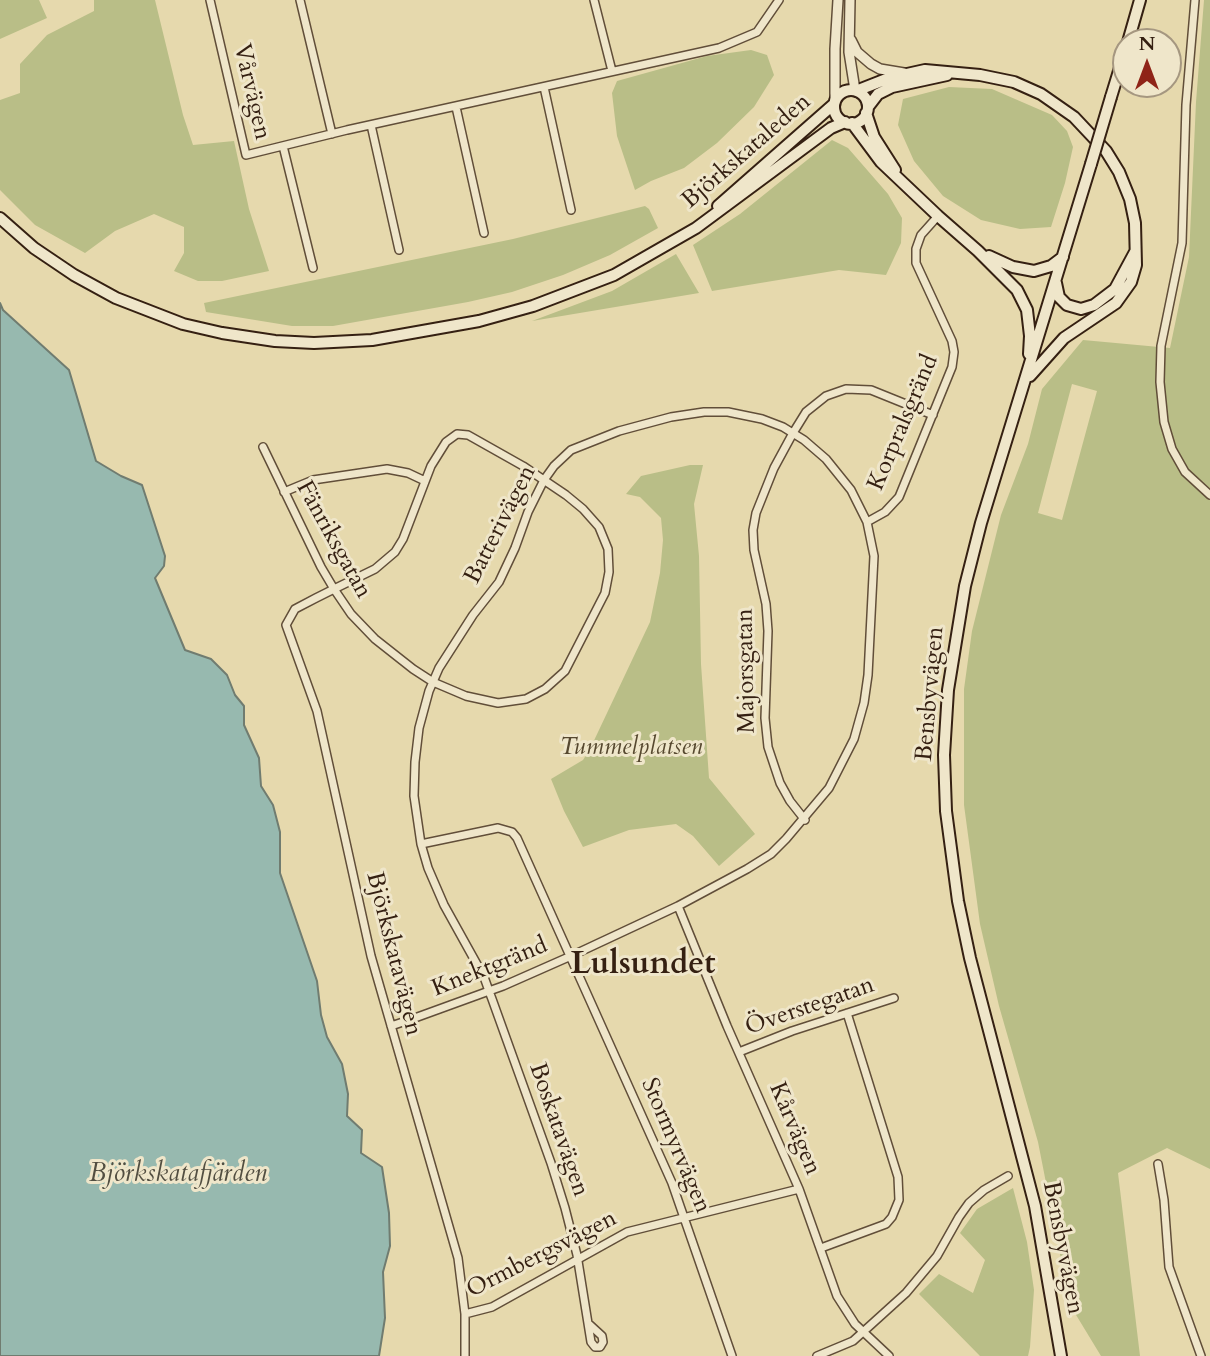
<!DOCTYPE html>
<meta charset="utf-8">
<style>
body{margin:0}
#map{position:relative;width:1210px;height:1356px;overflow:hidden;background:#e6d9ad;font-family:Cardo,serif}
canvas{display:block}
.north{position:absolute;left:1112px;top:28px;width:70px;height:70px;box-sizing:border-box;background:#efe6ca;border:2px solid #a59780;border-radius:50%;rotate:0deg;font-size:19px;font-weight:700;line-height:28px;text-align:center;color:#352012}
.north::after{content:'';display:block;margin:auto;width:24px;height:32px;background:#8f2418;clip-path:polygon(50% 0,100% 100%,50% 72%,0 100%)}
</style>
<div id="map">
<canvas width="1210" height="1356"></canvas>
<div class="north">N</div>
</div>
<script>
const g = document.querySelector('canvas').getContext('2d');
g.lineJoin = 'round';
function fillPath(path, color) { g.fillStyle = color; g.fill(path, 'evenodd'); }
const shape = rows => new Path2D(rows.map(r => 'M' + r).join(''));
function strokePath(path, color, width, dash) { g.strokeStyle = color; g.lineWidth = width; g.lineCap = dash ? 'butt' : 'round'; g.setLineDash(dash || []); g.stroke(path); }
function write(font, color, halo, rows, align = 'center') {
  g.font = font + ' Cardo,serif'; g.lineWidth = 6; g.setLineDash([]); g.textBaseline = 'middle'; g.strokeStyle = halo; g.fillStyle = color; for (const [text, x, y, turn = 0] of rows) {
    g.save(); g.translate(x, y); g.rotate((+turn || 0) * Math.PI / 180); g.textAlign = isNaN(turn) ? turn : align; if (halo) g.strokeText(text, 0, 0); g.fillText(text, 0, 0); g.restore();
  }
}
fillPath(shape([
 [0,0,39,0,47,18,0,39],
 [94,0,155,0,183,115,193,145,234,141,249,209,269,271,222,281,198,281,174,271,184,253,184,227,154,214,115,231,85,253,35,225,0,190,0,100,20,93,20,64,47,35,94,11],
 [1204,0,1210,0,1210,1169,1167,1148,1118,1173,1140,1356,1101,1356,1070,1305,1038,1142,999,1006,980,924,964,805,964,689,972,631,1001,515,1028,444,1042,389,1083,340,1170,348,1189,257,1196,102],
 [1072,384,1097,391,1062,520,1038,513],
 [751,50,767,55,774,75,754,107,717,143,684,168,651,181,635,190,617,136,612,93,617,81,707,56],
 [949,87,992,89,1052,115,1067,131,1073,147,1065,183,1051,227,1020,229,981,220,943,196,914,161,898,125,903,99],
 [832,140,848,148,888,194,902,218,901,243,886,275,839,270,712,291,693,245,740,214],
 [645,206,649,209,658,228,610,255,563,275,512,292,468,302,333,326,292,326,206,312,204,303,513,239],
 [676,254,699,293,532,321,612,291],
 [690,465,703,465,694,504,699,556,701,664,709,778,755,834,719,866,693,836,676,824,629,830,583,847,564,811,551,779,583,760,590,749,650,622,660,573,663,540,661,518,640,497,626,494,641,476],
 [1013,1188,1027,1242,1034,1290,1030,1347,1028,1356,980,1356,919,1294,939,1274,973,1293,985,1260,960,1233,977,1209]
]), '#b9be87');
const water = shape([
 [0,303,3,310,69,370,96,461,121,476,142,485,165,556,164,566,155,578,185,650,211,659,227,675,235,695,244,706,244,725,259,758,261,786,273,805,280,832,280,873,317,981,321,1015,327,1037,342,1064,348,1094,347,1116,362,1130,361,1153,382,1167,389,1213,390,1246,383,1272,385,1318,379,1356,0,1356,0,303]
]);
fillPath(water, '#97b9af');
strokePath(water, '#707c70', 2);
const minor = shape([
 [210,0,246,155,347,130,719,48,757,32,779,0],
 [300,0,332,134],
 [594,0,612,71],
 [1195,0,1186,105,1182,243,1161,346,1160,382,1164,422,1172,449,1185,472,1210,495],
 [544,87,571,210],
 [456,107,484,233],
 [371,125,399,250],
 [283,146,313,268],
 [263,447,321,567,334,589,351,614,375,639,413,669,433,682,466,696,498,703,526,699,545,689,565,671,605,593,609,572,608,549,599,527,583,509,566,495,523,466,468,435,457,434,446,442,431,466,403,539,395,552,375,569,334,589,316,598,295,609,286,625,317,711,371,956,458,1258,465,1314,465,1356],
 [284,492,313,480,387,469,408,473,425,481],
 [867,522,885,512,899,497,952,367,954,352,952,341,916,263,916,249,921,235,938,216],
 [805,820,790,801,780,783,768,747,765,718,768,631,766,604,754,550,753,530,756,513,774,468,793,433,806,412,826,396,846,389,871,390,933,415],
 [421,844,498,828,512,832,517,838,672,1183,732,1356],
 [678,906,727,1026,799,1189,837,1296,855,1324,889,1356],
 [391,1026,412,1019,489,991,503,986,571,956,678,906,747,869,771,854,786,839,829,788,854,739,864,703,868,675,874,556,867,522,851,490,826,459,804,440,783,427,762,419,728,412,704,412,671,417,619,431,571,450,554,466,544,480,528,512,515,548,499,582,473,615,439,668,429,691,419,728,415,762,414,796,421,844,428,868,444,905,484,977,489,991,492,999,551,1163,565,1208,577,1255,591,1342,595,1347,600,1347,603,1342,602,1336,590,1325],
 [739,1052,792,1031,894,998],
 [1158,1164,1164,1200,1169,1267,1201,1356],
 [821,1248,886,1224,892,1217,899,1200,898,1177,847,1013],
 [465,1314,492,1307,627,1232,799,1189],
 [817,1356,853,1341,906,1293,937,1256,959,1217,969,1203,984,1190,1008,1176]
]);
const tertiary = shape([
 [850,0,849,52,855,90],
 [851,40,857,52,871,64,880,69,904,73],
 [835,100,835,49,838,0]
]);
const secondary = shape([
 [1128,42,1140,0],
 '834 107a17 17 0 1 1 34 0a17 17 0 1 1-34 0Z',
 [856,91,889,78,925,70,980,75,1014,82,1041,94,1074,117,1106,151,1119,172,1130,199,1135,223,1136,265,1131,282,1116,303,1064,338,1030,376],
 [1111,97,1126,48],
 [868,107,878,94,892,87,947,75],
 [866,113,874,137,895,170],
 [852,123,881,162,938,216,978,251,1017,290,1027,310,1030,336,1029,354],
 [718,206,834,104],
 [0,218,34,248,74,275,116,298,183,324,222,333,275,341,314,343,372,340,479,321,533,306,614,275,696,228,831,128,845,122],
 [989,256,1013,267,1034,271,1051,266,1063,257],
 [1056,283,1059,297,1067,305,1081,309,1094,305,1115,289,1135,252],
 [1061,1356,1035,1206,970,958,958,901,946,811,944,755,948,690,965,586,981,523,1091,164]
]);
strokePath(minor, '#614e39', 10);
strokePath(tertiary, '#614e39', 12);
strokePath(secondary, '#352012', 14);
strokePath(minor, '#efe6ca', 7);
strokePath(tertiary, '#efe6ca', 9);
strokePath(secondary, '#efe6ca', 10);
const secondaryBridge = shape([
 [1091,164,1111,97]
]);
strokePath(secondaryBridge, '#352012', 14, []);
strokePath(secondaryBridge, '#efe6ca', 10);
write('24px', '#352012', '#efe6ca', [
 ["Vårvägen",251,92,77],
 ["Björkskataleden",747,152,-41],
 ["Korpralsgränd",904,423,-67],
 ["Batterivägen",501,525,-63],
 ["Fänriksgatan",333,540,61],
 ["Majorsgatan",747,671,-91],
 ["Bensbyvägen",931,694,-85],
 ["Björkskatavägen",393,954,76],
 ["Knektgränd",490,968,-22],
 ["Överstegatan",810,1007,-19],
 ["Kårvägen",794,1129,67],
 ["Boskatavägen",558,1130,71],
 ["Stormyrvägen",675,1146,67],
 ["Bensbyvägen",1062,1248,79],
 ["Ormbergsvägen",542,1255,-27]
]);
write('italic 24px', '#56482f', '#efe6ca', [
 ["Tummelplatsen",631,748]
]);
write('italic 26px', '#524e41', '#efe6ca', [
 ["Björkskatafjärden",178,1175]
]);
write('bold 32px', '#352012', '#efe6ca', [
 ["Lulsundet",643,966]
]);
</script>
